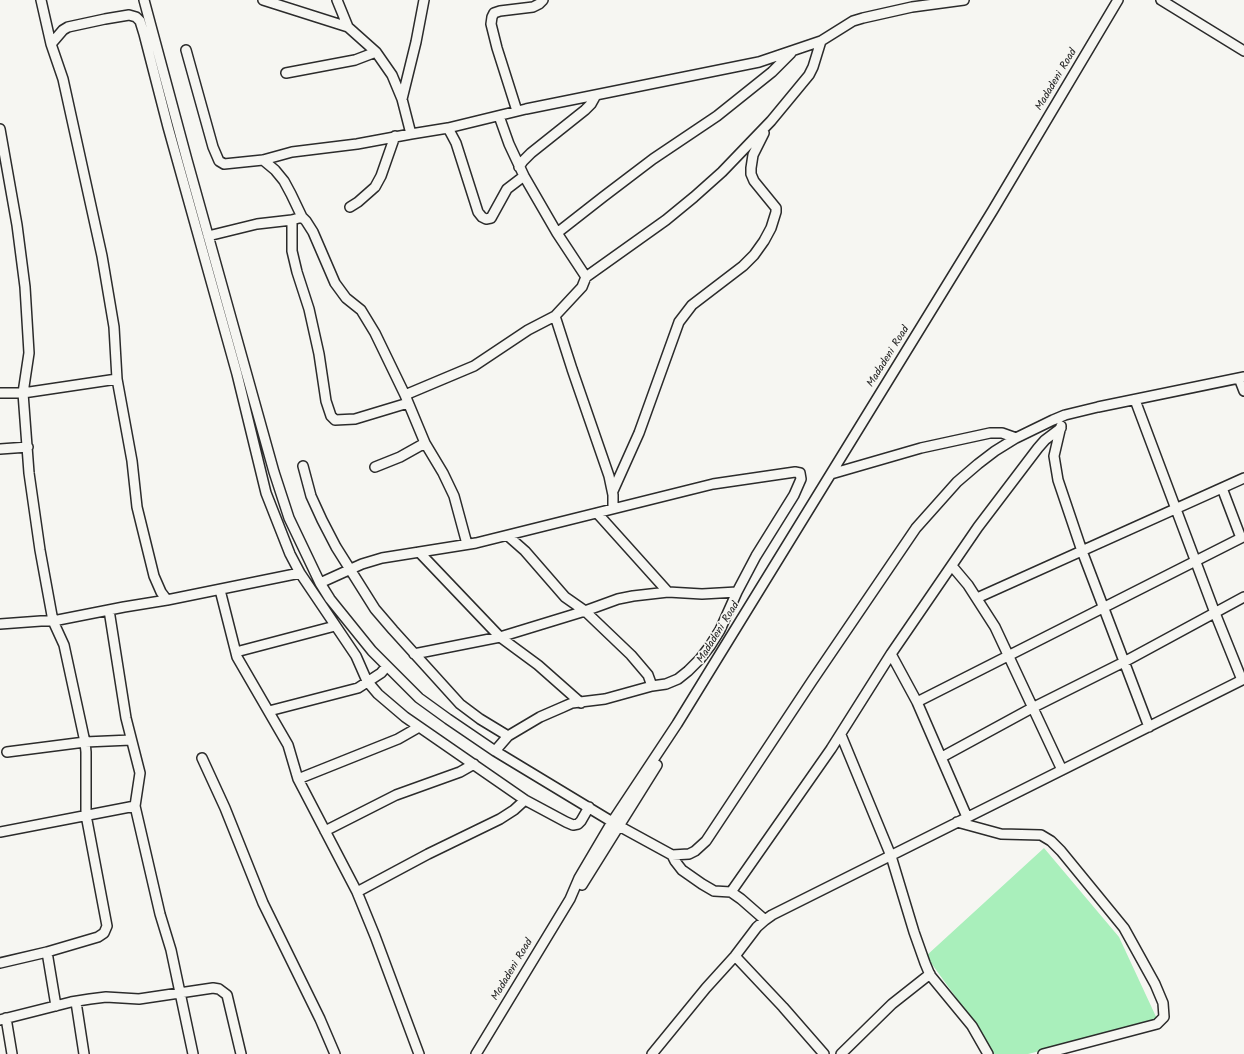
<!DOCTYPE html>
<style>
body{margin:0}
canvas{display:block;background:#f6f6f2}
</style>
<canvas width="1244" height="1054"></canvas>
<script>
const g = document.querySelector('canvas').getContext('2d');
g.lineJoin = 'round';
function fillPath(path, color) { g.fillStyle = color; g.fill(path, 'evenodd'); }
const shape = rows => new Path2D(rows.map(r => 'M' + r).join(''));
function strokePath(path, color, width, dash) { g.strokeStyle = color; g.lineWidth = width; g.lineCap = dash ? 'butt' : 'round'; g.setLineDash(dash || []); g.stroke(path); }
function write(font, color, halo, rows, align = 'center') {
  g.font = font + ' Kalam,sans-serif'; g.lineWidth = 3.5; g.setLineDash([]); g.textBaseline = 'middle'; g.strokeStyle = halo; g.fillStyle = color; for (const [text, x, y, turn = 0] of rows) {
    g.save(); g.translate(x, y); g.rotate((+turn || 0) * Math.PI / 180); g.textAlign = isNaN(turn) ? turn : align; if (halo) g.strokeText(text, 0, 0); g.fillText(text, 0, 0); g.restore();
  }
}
fillPath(shape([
 [1044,848,1119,937,1158,1021,1028,1054,994,1054,976,1025,926,956]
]), '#a9efbb');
const minor = shape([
 [41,0,51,44],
 [144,0,187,160,274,472,289,518,320,583,330,599,372,651,419,698,448,719,495,751,619,826,672,855,689,854,695,851,706,841,812,681,916,528,957,482,978,464,995,451,1016,438,1053,420,1065,415,1098,407,1244,377],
 [263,0,348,27],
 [1161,0,1244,51],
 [186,50,213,147,219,161,224,164,263,160,292,152,357,144,411,134,402,99,392,75,376,52,348,27,337,0],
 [286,73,355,60,376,52],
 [402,99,416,42,424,0],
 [517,111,497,48,491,24,492,17,494,13,500,11,533,7,539,4,543,0],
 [499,116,509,144,524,176,557,233,586,277],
 [448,128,456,143,478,212,482,217,486,219,491,218,507,189,524,176],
 [0,129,17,225,25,287,29,353,23,393,29,473,40,550,53,621,64,645,85,742,7,752],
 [411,134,448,128,526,109,759,62,821,41,853,21,863,18,912,7,964,0],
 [263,160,275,170,284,181,291,194,302,217],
 [519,167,523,161,531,153,585,110,591,104,596,95],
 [350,207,358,202,375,187,381,176,395,136],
 [292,220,292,251,297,272,309,309,319,354,326,401,331,416,335,420,355,419,408,403],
 [557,233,603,197,653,159,717,116,772,72,791,53],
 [208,236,257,224,292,220,302,217,306,221,313,232,335,283,346,298,361,310,375,333,405,395,425,443,443,473,454,496,467,544],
 [1239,378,1244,391],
 [0,393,23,393,117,379],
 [405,395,474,366,528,330,555,316],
 [1135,400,1215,613,1242,680],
 [1061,426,1054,456,1058,480,1082,551,1149,727],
 [0,449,28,447],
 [303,466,311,496,322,520,336,547,375,609,393,630,460,704,480,719,508,736],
 [375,467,400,457,425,443],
 [831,474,921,448,990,433,1002,433,1016,438],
 [613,491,639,433,679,322,692,305,743,266,754,255,764,241,771,228,776,212,776,208,754,181,751,174,751,168,753,155,764,133],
 [613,508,613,495,609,476,572,369,555,316,582,287,586,277,666,220,694,197,722,172,746,147,771,121,809,75,813,67,821,41],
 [597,513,668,592],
 [419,552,500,637,538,665,581,703],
 [952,566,968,585,995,627,1062,770],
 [320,583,362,564,382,558,476,543,713,484,795,472,800,473,801,479,794,495,756,556,737,592,720,630,710,646,700,659,688,671,678,679,666,684,652,686],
 [220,590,237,657,288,745,298,779,357,892,375,936,419,1054],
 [977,598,1244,478],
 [167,600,161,592,154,576,137,507,132,461,117,379,114,327,102,256,63,79,51,44,63,30,68,27,105,19,129,15,136,17,140,21,144,34,168,127,237,374,266,493,290,554,300,573,356,656,367,681,378,694,405,717,525,800,566,822,573,825,578,824,581,821,589,807],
 [109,610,126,718,140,773,135,806,160,914,171,950,193,1054],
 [0,624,41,621,53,621,124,607,167,600,300,573],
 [236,652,335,626],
 [414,654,500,637,585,611,618,599,633,596,668,592,702,594,737,592],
 [891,654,917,702,967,817],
 [917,702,1241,538,1222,488],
 [269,711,358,688,381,673,387,666],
 [841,735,891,856,914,932,925,963,930,975,972,1026,988,1054],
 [495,751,508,736,540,717,563,707,572,703,605,699,652,686,648,675,631,655,585,611,565,597,525,551,508,536],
 [942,757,1032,708,1124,662,1244,597],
 [202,758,225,808,263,903,320,1019,335,1054],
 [298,779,398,739,419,727],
 [957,822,1001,834,1041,835,1051,841,1061,851,1124,928,1155,984,1163,1003,1164,1017,1157,1024,1043,1054],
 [325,831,396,795,460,772,474,764],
 [0,832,135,806],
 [672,855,675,861,682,870,702,884,714,891,731,892,741,899,765,920],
 [582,885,657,765],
 [357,892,428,854,500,819,514,810,525,800],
 [731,892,831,749,891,654,978,527,1038,448,1045,440,1061,428],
 [735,956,783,1007,824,1054],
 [0,963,47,952],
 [76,1002,84,1054],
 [56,1006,47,952,98,937,104,933,107,926,86,815,86,752,85,742,131,740],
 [6,1018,12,1054],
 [0,1020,71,1002,90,999,106,997,139,999,213,988,219,989,227,995,241,1054],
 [476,1054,570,899,579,878,612,822,677,724,993,210,1118,0],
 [652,1054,706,988,735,956,757,927,765,920,772,915,1244,679],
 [841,1054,892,1004,930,974]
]);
strokePath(minor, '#2b2b2b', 12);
strokePath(minor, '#f6f6f2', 9);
write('11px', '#2b2b2b', '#f6f6f2', [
 ["Madadeni Road",1057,80,-59],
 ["Madadeni Road",889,357,-58],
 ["Madadeni Road",719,633,-58],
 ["Madadeni Road",513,970,-59]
]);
</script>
